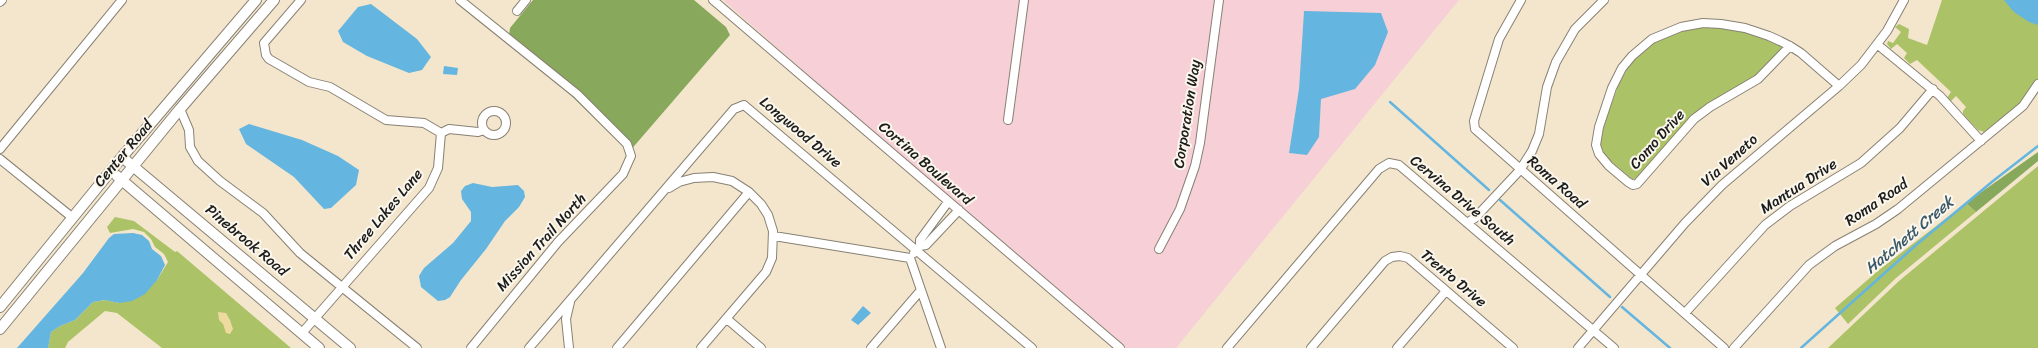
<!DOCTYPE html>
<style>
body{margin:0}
canvas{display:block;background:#f4e6cd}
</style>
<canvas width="2038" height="348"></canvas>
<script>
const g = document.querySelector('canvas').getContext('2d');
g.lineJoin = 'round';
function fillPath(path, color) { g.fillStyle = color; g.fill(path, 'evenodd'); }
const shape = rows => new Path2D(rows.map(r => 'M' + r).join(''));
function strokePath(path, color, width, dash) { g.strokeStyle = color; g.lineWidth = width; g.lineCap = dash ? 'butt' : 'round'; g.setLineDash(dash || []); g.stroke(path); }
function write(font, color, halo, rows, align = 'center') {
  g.font = font + ' Sriracha,sans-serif'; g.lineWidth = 4; g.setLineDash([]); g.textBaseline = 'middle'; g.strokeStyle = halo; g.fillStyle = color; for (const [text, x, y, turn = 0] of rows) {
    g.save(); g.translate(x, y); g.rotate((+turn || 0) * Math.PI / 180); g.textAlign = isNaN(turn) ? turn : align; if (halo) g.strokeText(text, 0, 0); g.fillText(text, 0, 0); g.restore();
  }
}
fillPath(shape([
 [723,0,1459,0,1176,348,1112,348,956,205],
 [1304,11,1333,95,1321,98,1319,137,1307,155,1289,153,1299,89]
]), '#f6cfd7');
fillPath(shape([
 [1942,0,2038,0,2038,79,2020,103,1984,132,1978,130,1963,114,1963,111,1966,107,1956,96,1951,101,1948,99,1947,98,1951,92,1917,60,1910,64,1904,58,1907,53,1897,44,1891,49,1887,44,1888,41,1893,43,1901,32,1895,27,1899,24,1909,29,1908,38,1927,45],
 [1704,26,1741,30,1758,35,1783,47,1783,48,1764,70,1684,125,1641,175,1636,179,1632,179,1606,157,1600,144,1604,124,1619,84,1631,62,1658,40,1677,32],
 [2038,166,2038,348,1828,348,1899,281],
 [1966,203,1976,212,1896,278,1848,324,1835,308,1879,270],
 [115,217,134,221,175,252,177,251,291,348,162,348,117,313,105,311,68,342,65,348,48,348,51,332,60,326,75,320,93,302,106,300,119,303,157,280,168,262,164,254,155,247,151,239,144,232,133,229,110,233,107,227]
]), '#abc267');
fillPath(shape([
 [533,0,694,0,726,27,730,35,629,152,509,35,510,28],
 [2038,152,2038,161,1976,212,1966,203]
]), '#88a85c');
fillPath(shape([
 [218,312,226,313,230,320,233,329,230,334,226,333,223,324,219,320]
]), '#eeda9e');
fillPath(shape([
 [2004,0,2038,0,2038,25,2029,22,2014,12],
 [371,4,417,39,431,57,422,70,409,73,367,56,343,42,338,31,358,7],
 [1304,11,1381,13,1388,32,1375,65,1355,89,1321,99,1319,137,1307,155,1289,153,1299,89],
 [444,66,458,68,457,75,443,74],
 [249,124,302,140,338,156,359,170,356,185,331,208,324,209,294,177,246,144,239,129],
 [473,183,492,187,518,185,524,191,525,197,519,207,505,221,486,249,461,280,450,297,445,300,438,301,421,287,419,276,424,268,453,243,471,221,471,212,462,199,461,191,465,186],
 [133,233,142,235,149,241,152,249,161,256,165,265,157,280,145,294,132,301,119,303,105,300,93,302,75,320,60,326,51,332,48,348,17,348,83,273,109,238,114,234],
 [863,306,871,313,858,325,851,320]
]), '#64b5df');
strokePath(shape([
 [1390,102,1489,190],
 [1500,200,1610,297],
 [1622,307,1670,348],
 [1801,348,1916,245,1993,181,2038,146]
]), '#64b5df', 2.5);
const minor = shape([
 [301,0,264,43,266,55,269,59,309,82,330,87,386,120,424,123,441,133,438,168,429,188,302,333],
 [460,0,577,94,627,144,631,156,623,174,558,242,471,348],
 [713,0,1120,348],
 [1521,0,1499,39,1474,121,1475,129,1724,348],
 [0,2,2,0],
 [517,11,526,0],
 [1878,45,1940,96,1981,141],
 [1790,46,1758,79,1710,107,1694,119,1637,184,1633,185,1628,182,1609,166,1599,154,1596,145,1599,127,1612,88,1622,68,1632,56,1652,39,1681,27,1703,23,1721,24,1745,28,1769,36,1780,41,1790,46,1801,53,1839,86],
 [180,109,189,130,190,147,198,161,220,181,263,213,300,253,417,348],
 '482 123a12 12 0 1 1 24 0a12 12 0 1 1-24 0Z',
 [1008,120,1024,0],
 [441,133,449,129,478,132,484,130],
 [0,149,122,0],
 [0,159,73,218],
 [669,188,679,182,694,178,713,177,732,181,749,192,761,204,768,215,773,231,772,258,766,272,701,348],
 [1467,223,1475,218,1520,170,1532,151,1539,134,1547,87,1556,62,1575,29,1604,0],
 [774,236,910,258],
 [920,246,920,240,948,202],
 [1159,249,1180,209,1195,166,1200,143,1219,0],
 [914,253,920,246,926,245,959,210],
 [910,258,941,348],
 [1685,313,1765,225,1790,206,1861,163,1900,128,1933,89],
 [727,319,761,348],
 [529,348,734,109,744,105,1032,348],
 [569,348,566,319,570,302],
 [617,348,749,192],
 [871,348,921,290],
 [1227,348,1379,169,1389,163,1399,165,1614,348],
 [1311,348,1385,261,1392,257,1400,256,1408,258,1513,348],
 [1397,348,1446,291],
 [1578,348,1685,223,1722,185,1839,86,1861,65,1887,31,1904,0],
 [1734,348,1809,265,1835,246,1876,224,1898,209,2023,106,2038,84]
]);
const tertiary = shape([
 [122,157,350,348],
 [117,176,319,348],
 [0,307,122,157,256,0],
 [0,329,180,109,274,0]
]);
strokePath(minor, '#888174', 10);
strokePath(tertiary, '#888174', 12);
strokePath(minor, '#fff', 8);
strokePath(tertiary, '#fff', 10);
write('15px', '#1c1c1c', '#fbf7ec', [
 ["Corporation Way",1188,114,-81],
 ["Longwood Drive",800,133,40],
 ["Como Drive",1658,140,-48],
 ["Center Road",124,154,-50],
 ["Via Veneto",1730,161,-42],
 ["Cortina Boulevard",925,164,41],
 ["Roma Road",1556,183,41],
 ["Mantua Drive",1799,187,-33],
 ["Cervina Drive South",1462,201,40],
 ["Roma Road",1877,203,-34],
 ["Three Lakes Lane",384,215,-50],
 ["Pinebrook Road",246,241,40],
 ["Mission Trail North",542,243,-48],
 ["Trento Drive",1453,279,40]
]);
write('italic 16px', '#39596a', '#fbf7ec', [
 ["Hatchett Creek",1910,236,-40]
]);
</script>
